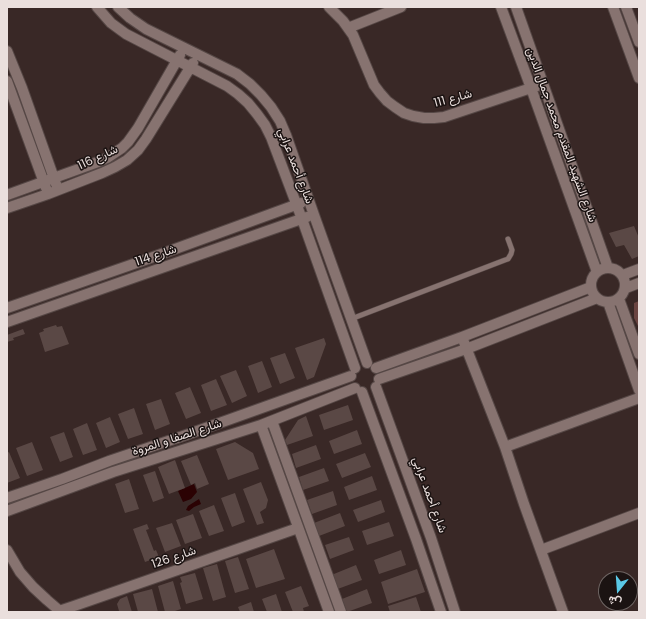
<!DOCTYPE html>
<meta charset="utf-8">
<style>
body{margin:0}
#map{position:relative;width:646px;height:619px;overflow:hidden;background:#392826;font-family:Poppins,Vazirmatn,sans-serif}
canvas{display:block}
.frame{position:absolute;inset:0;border:8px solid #eadfdd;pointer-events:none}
.north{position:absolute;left:598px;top:571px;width:40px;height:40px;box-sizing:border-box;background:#1b1312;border:1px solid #6e6563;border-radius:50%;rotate:197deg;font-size:11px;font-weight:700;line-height:16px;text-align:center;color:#eadfdd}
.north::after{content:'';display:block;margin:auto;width:14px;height:18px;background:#5ac8e6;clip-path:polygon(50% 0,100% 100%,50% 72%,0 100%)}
</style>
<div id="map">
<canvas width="646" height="619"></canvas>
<div class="frame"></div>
<div class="north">ش</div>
</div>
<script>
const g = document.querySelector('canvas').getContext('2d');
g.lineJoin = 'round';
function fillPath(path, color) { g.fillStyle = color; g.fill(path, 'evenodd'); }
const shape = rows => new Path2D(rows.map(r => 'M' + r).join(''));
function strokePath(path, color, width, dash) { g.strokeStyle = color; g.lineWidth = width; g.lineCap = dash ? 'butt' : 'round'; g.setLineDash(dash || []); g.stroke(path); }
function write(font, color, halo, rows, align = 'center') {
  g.font = font + ' Poppins,Vazirmatn,sans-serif'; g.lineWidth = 3; g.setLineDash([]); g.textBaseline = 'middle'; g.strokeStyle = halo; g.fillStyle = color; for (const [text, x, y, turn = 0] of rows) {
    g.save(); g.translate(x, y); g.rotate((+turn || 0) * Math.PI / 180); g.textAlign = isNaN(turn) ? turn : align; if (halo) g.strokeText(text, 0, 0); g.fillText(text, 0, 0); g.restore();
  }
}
fillPath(shape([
 [639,301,639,328,634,318,634,303]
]), '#6a4441');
fillPath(shape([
 [194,484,197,492,191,499,183,502,178,491],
 [199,499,201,504,194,507,189,511,186,510,188,506]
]), '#2b0203');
fillPath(shape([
 [634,226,639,238,639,256,632,259,624,245,616,247,609,233],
 [56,325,57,327,62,326,69,344,45,352,39,333,44,331,43,329],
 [23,329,25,334,13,338,14,340,7,342,7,335],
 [324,338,326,344,314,377,307,380,295,348],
 [285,353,295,378,280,384,270,358],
 [262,361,272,387,258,393,248,366],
 [236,370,247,396,232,403,220,376],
 [216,379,227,405,211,411,201,385],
 [190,387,201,413,186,419,175,393],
 [161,399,170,424,155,430,146,404],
 [348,405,353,420,324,430,319,415],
 [134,408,143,434,128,439,118,414],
 [306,416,313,436,287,445,285,440,298,420],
 [110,417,120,442,106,448,96,423],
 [87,423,97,450,83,455,73,429],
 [357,430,362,444,334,454,329,441],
 [64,432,73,457,60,462,50,437],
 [32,442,43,470,27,476,16,448],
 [235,442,253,453,259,469,228,480,216,449],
 [316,445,321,459,296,468,292,454],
 [9,452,20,478,7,483,7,453],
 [365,453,371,467,342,478,336,464],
 [197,455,209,484,197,489,195,483,191,485,181,461],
 [175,460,185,488,169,494,158,467],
 [324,468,329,481,303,490,299,477],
 [155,471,164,498,153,502,143,475],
 [372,476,377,490,349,500,344,487],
 [129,479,139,509,125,513,115,484],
 [261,482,268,500,266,508,260,512,264,523,257,525,243,489],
 [333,491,337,505,312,514,307,500],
 [235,493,245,522,232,527,221,498],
 [381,500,385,512,358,522,353,510],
 [214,505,224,531,209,536,199,511],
 [340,513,345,526,319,536,314,523],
 [193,514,202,538,185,544,176,520],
 [389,522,394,536,367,545,362,531],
 [172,523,181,546,165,552,156,528],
 [147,524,149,529,146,530,154,551,156,550,159,557,145,562,133,529],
 [349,537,354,550,330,559,325,545],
 [274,549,285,579,256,588,246,559],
 [401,550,406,565,379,574,374,560],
 [238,557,249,589,235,593,225,561],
 [217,564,226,597,213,601,203,568],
 [356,565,362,580,335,590,329,576],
 [417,569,425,592,388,604,381,582],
 [195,573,203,599,186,604,180,583,182,582,180,577],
 [173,581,181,609,172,612,165,612,158,586],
 [301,586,309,606,303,608,304,612,293,612,285,592],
 [152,589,158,612,138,612,133,594],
 [367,589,372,603,347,612,342,599],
 [276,594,282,612,267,612,262,599],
 [127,596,132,612,117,612,119,611,117,604,120,599],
 [416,597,421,612,390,612,388,606],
 [251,602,254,612,240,612,238,607]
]), '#5a4845');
const lane = shape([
 [351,319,505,260,508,259,511,254,512,250,508,239]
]);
const street = shape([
 [97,7,111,23,126,34,227,86,238,94,248,103,257,114,265,125,271,137,302,219,355,368],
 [118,7,130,18,146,29,237,74,250,84,261,95,271,107,280,121,286,135,314,215,367,363],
 [329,7,343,21,353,35,374,85,380,93,387,101,395,107,404,113,413,116,424,118,434,118,444,117,543,84],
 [501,7,531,88,597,272],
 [516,7,608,268],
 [613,7,639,78],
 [626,7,639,42],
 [348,28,401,7],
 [7,51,22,88,56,184],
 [7,81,46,188],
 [7,195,98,162,107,158,122,148,128,142,138,128,180,55],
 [7,208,48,194,102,173,115,167,127,160,138,150,146,139,193,63],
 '591 285a17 17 0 1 1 34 0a17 17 0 1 1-34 0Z',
 [623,275,639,269],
 [626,288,639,283],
 [619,299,639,354],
 [608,302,639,390],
 [7,308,145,260,301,203],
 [7,322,307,217],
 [462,337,505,447,524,504,563,612],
 [376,368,462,337,591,287],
 [379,379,466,349,597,298],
 [376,387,431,538,455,612],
 [362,392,416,539,441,612],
 [272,421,341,612],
 [261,425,329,612],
 [505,447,639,398],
 [7,498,62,479,109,461,186,435,351,376],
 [7,511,113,472,261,425,355,388],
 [7,550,20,572,33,587,47,600,61,612],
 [541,550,639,513],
 [59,611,74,606,298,528]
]);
strokePath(lane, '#554745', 6);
strokePath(street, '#554745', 12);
strokePath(lane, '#877370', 5);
strokePath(street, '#877370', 10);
write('12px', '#eadfdd', '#1b1312', [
 ["شارع 111",453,99,-15],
 ["شارع الشهيد المقدم محمد جمال الدين",561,135,70],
 ["شارع 116",98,158,-25],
 ["شارع أحمد عرابي",295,166,69],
 ["شارع 114",156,256,-19],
 ["شارع الصفا و المروة",177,438,-18],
 ["شارع أحمد عرابي",429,495,70],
 ["شارع 126",174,558,-19]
]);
</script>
